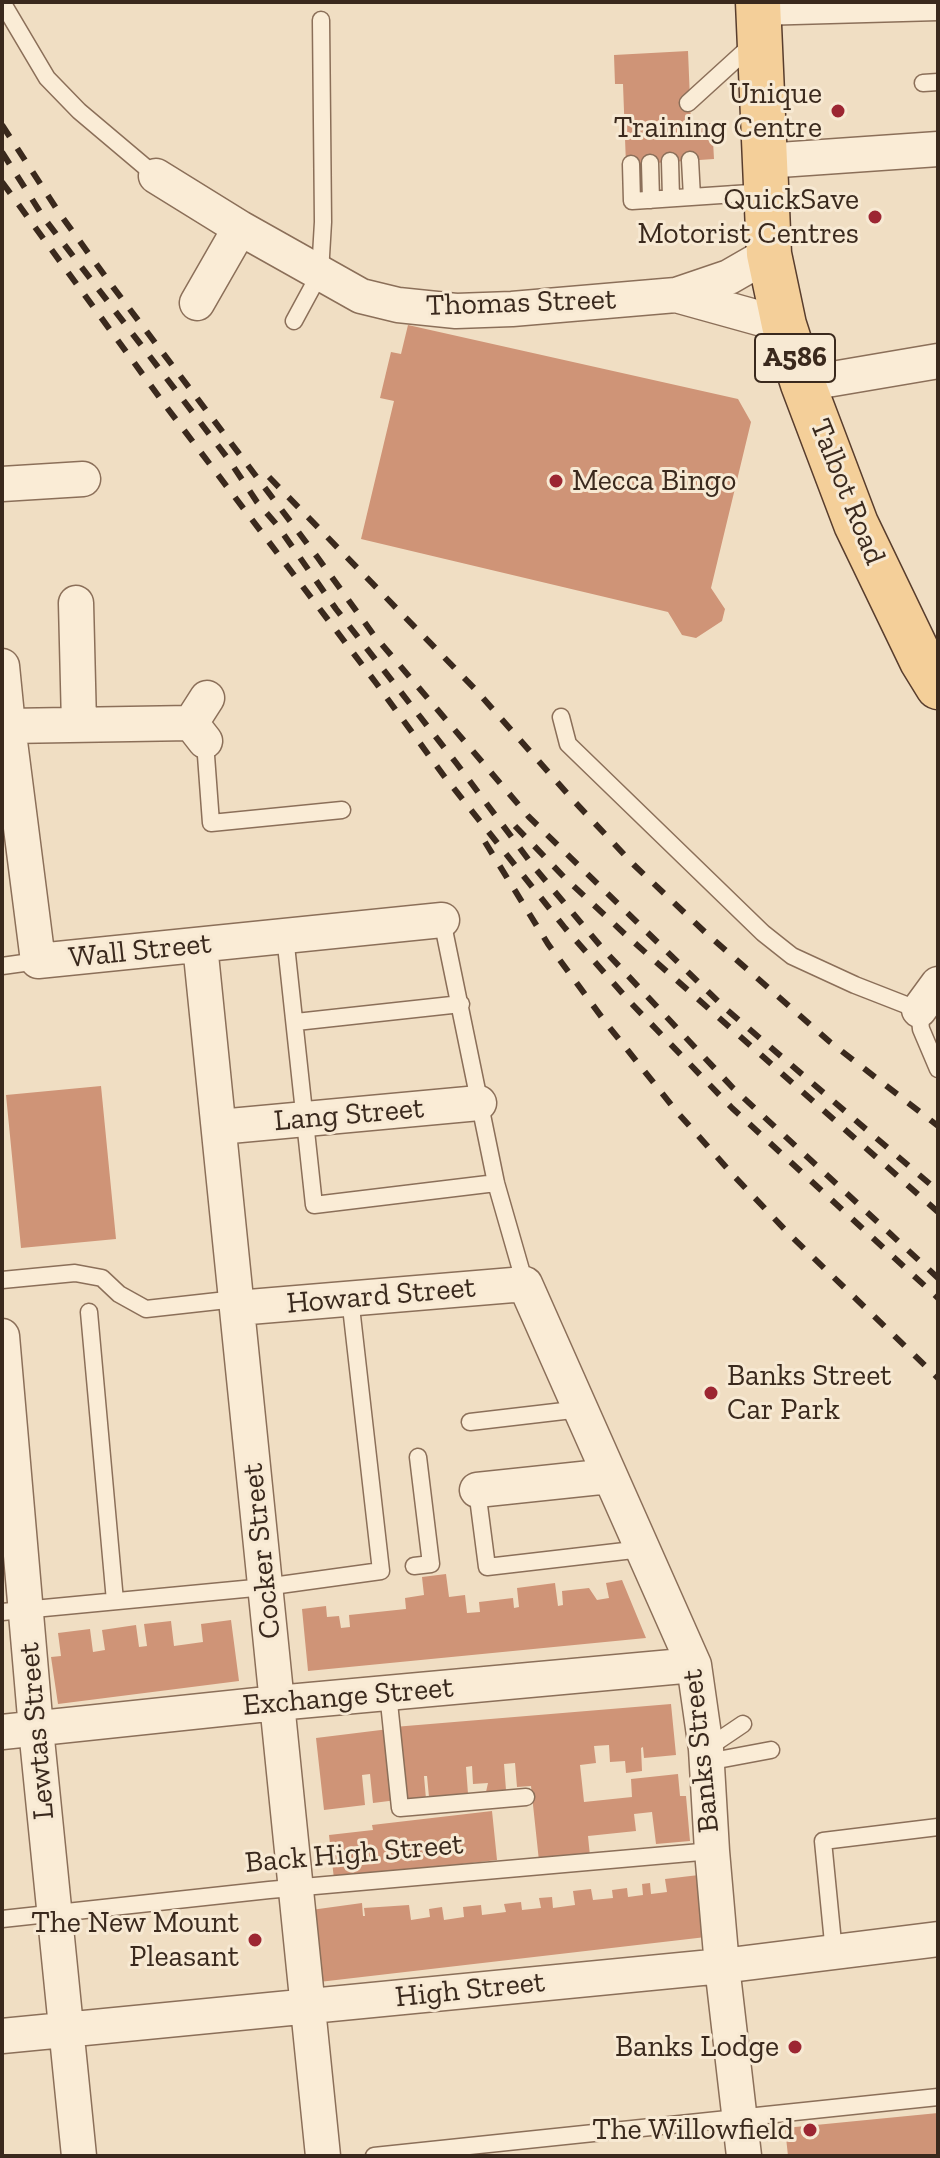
<!DOCTYPE html>
<style>
body{margin:0}
#map{position:relative;width:940px;height:2158px;overflow:hidden;background:#f0dec3;font-family:"Zilla Slab",serif}
canvas{display:block}
.frame{position:absolute;inset:0;border:4px solid #3a291d;pointer-events:none}
</style>
<div id="map">
<canvas width="940" height="2158"></canvas>
<div class="frame"></div>
</div>
<script>
const g = document.querySelector('canvas').getContext('2d');
g.lineJoin = 'round';
function fillPath(path, color) { g.fillStyle = color; g.fill(path, 'evenodd'); }
const shape = rows => new Path2D(rows.map(r => 'M' + r).join(''));
function strokePath(path, color, width, dash) { g.strokeStyle = color; g.lineWidth = width; g.lineCap = dash ? 'butt' : 'round'; g.setLineDash(dash || []); g.stroke(path); }
function write(font, color, halo, rows, align = 'center') {
  g.font = font + ' "Zilla Slab",serif'; g.lineWidth = 6; g.setLineDash([]); g.textBaseline = 'middle'; g.strokeStyle = halo; g.fillStyle = color; for (const [text, x, y, turn = 0] of rows) {
    g.save(); g.translate(x, y); g.rotate((+turn || 0) * Math.PI / 180); g.textAlign = isNaN(turn) ? turn : align; if (halo) g.strokeText(text, 0, 0); g.fillText(text, 0, 0); g.restore();
  }
}
fillPath(shape([
 [688,51,691,124,712,123,714,159,626,165,623,84,615,84,614,55],
 [408,325,738,399,751,422,711,588,725,609,722,621,696,638,682,635,668,612,361,539,394,401,380,398,391,352,401,354],
 [101,1086,116,1239,21,1248,6,1095],
 [446,1574,449,1597,465,1595,467,1613,480,1612,479,1602,513,1598,514,1608,519,1607,517,1588,555,1583,558,1606,563,1605,562,1591,589,1588,597,1600,609,1598,606,1583,622,1580,646,1638,308,1671,302,1609,326,1606,327,1617,339,1616,341,1628,350,1627,349,1615,406,1609,405,1598,424,1595,422,1577],
 [231,1620,239,1681,58,1704,51,1657,61,1656,58,1633,90,1629,93,1652,105,1650,102,1630,136,1625,139,1647,147,1646,144,1624,171,1621,174,1646,203,1642,201,1624],
 [671,1704,676,1755,644,1758,643,1747,641,1748,642,1771,626,1773,625,1761,610,1762,609,1745,594,1746,596,1763,580,1765,584,1802,632,1797,631,1779,678,1774,680,1796,686,1796,690,1841,656,1844,652,1812,634,1814,636,1831,588,1836,590,1856,539,1861,531,1786,517,1787,515,1763,504,1764,506,1790,486,1792,488,1783,473,1784,472,1766,466,1767,468,1794,429,1797,427,1776,424,1776,426,1799,401,1801,394,1727],
 [389,1729,397,1800,373,1803,370,1774,362,1775,365,1805,324,1810,316,1738],
 [492,1811,497,1860,334,1879,329,1835,373,1830,372,1825],
 [699,1875,706,1937,319,1982,311,1910,362,1903,363,1916,365,1916,364,1908,409,1905,411,1920,430,1917,429,1909,442,1907,444,1920,464,1917,463,1907,481,1905,482,1915,506,1912,504,1904,521,1902,522,1910,541,1908,539,1898,552,1897,553,1908,575,1905,573,1891,591,1889,593,1900,613,1898,612,1890,627,1888,628,1897,643,1895,642,1884,650,1883,651,1894,667,1892,665,1879],
 [938,2113,938,2156,788,2156,785,2128]
]), '#cf9477');
const lane = shape([
 [2,2,47,78,79,111,156,176],
 [923,83,938,82],
 [688,103,755,42],
 [690,160,692,197],
 [670,161,671,198],
 [650,163,651,200],
 [631,164,632,201,765,192],
 [294,321,320,273,323,222,321,20],
 [561,717,568,744,763,933,792,956,855,985,919,1010,921,1029,938,1069],
 [205,742,211,823,342,810],
 [442,920,496,1183,525,1284],
 [285,936,314,1205,496,1183],
 [2,966,38,961],
 [296,1022,461,1004],
 [2,1280,75,1273,102,1278,119,1294,146,1309,236,1299],
 [89,1312,115,1601],
 [470,1422,581,1409],
 [477,1490,487,1567,642,1549],
 [414,1566,431,1564,418,1457],
 [2,1612,265,1587,381,1571,350,1298],
 [388,1693,400,1808,526,1797],
 [706,1749,743,1724],
 [707,1762,771,1750],
 [2,1919,269,1890,712,1851],
 [834,1953,823,1841,938,1827],
 [374,2156,938,2097]
]);
const street = shape([
 [758,8,938,3],
 [765,161,938,149],
 [156,176,240,228,361,296,398,305,456,311,512,309,676,295,729,277,769,254],
 [676,295,784,325],
 [197,303,240,228],
 [803,384,938,361],
 [2,484,83,479],
 [76,603,79,724],
 [2,666,8,726,38,961,442,920],
 [8,726,191,723],
 [205,741,191,723,207,698],
 [200,945,323,2156],
 [919,1010,938,984],
 [219,1127,479,1103],
 [237,1308,525,1284,694,1665,706,1749,712,1851,722,1966,744,2156],
 [2,1336,36,1729,79,2156],
 [477,1490,610,1476],
 [2,1732,277,1703,694,1665],
 [2,2036,722,1966,938,1939]
]);
const primary = shape([
 [758,2,769,254,784,325,803,384,856,524,922,661,938,687]
]);
strokePath(lane, '#8b6f59', 19);
strokePath(street, '#8b6f59', 37);
strokePath(primary, '#583d2d', 47);
strokePath(lane, '#faecd6', 16);
strokePath(street, '#faecd6', 34);
strokePath(primary, '#f4cf99', 44);
strokePath(shape([
 [2,125,60,214,113,287,318,558,373,634,529,817,726,1009,938,1191],
 [2,152,44,218,229,460,257,502,277,525,336,609,457,764,534,867,603,949,733,1088,938,1278],
 [2,182,168,409,376,683,444,776,565,928,630,1002,732,1108,938,1298],
 [269,477,474,688,573,800,634,865,707,934,830,1042,938,1126],
 [515,826,564,877,628,937,938,1212],
 [485,842,548,944,606,1023,677,1112,735,1177,791,1236,938,1378]
]), '#3a291d', 6, [14, 14]);
for (const [x, y, r, color] of [
 [838,111,8,"#9c2632"],
 [875,217,8,"#9c2632"],
 [556,481,8,"#9c2632"],
 [711,1393,8,"#9c2632"],
 [255,1940,8,"#9c2632"],
 [795,2047,8,"#9c2632"],
 [810,2130,8,"#9c2632"]
]) { const dot = new Path2D(); dot.arc(x, y, r, 0, 2 * Math.PI); g.fillStyle = color; g.fill(dot); strokePath(dot, '#f7e9d3', 3); }
for (const [x, y, w] of [
 [795,358,80]
]) { const box = new Path2D(); box.roundRect(x - w / 2, y - 24, w, 48, 6); g.fillStyle = '#f7e9d3'; g.fill(box); strokePath(box, '#3a291d', 2); }
write('bold 28px', '#3a291d', null, [
 ["A586",795,358]
]);
write('30px', '#3a291d', '#f7e9d3', [
 ["Unique",822,94],
 ["Training Centre",822,128],
 ["QuickSave",859,200],
 ["Motorist Centres",859,234],
 ["Mecca Bingo",572,481,"left"],
 ["Banks Street",727,1376,"left"],
 ["Car Park",727,1410,"left"],
 ["The New Mount",239,1923],
 ["Pleasant",239,1957],
 ["Banks Lodge",779,2047],
 ["The Willowfield",794,2130]
], 'right');
write('30px', '#3a291d', '#f7e9d3', [
 ["Thomas Street",521,303,-2],
 ["Talbot Road",847,492,68],
 ["Wall Street",140,951,-6],
 ["Lang Street",349,1115,-5],
 ["Howard Street",381,1296,-5],
 ["Cocker Street",262,1551,-96],
 ["Exchange Street",348,1697,-5],
 ["Lewtas Street",37,1731,-95],
 ["Banks Street",701,1751,-96],
 ["Back High Street",354,1854,-5],
 ["High Street",470,1990,-6]
]);
</script>
